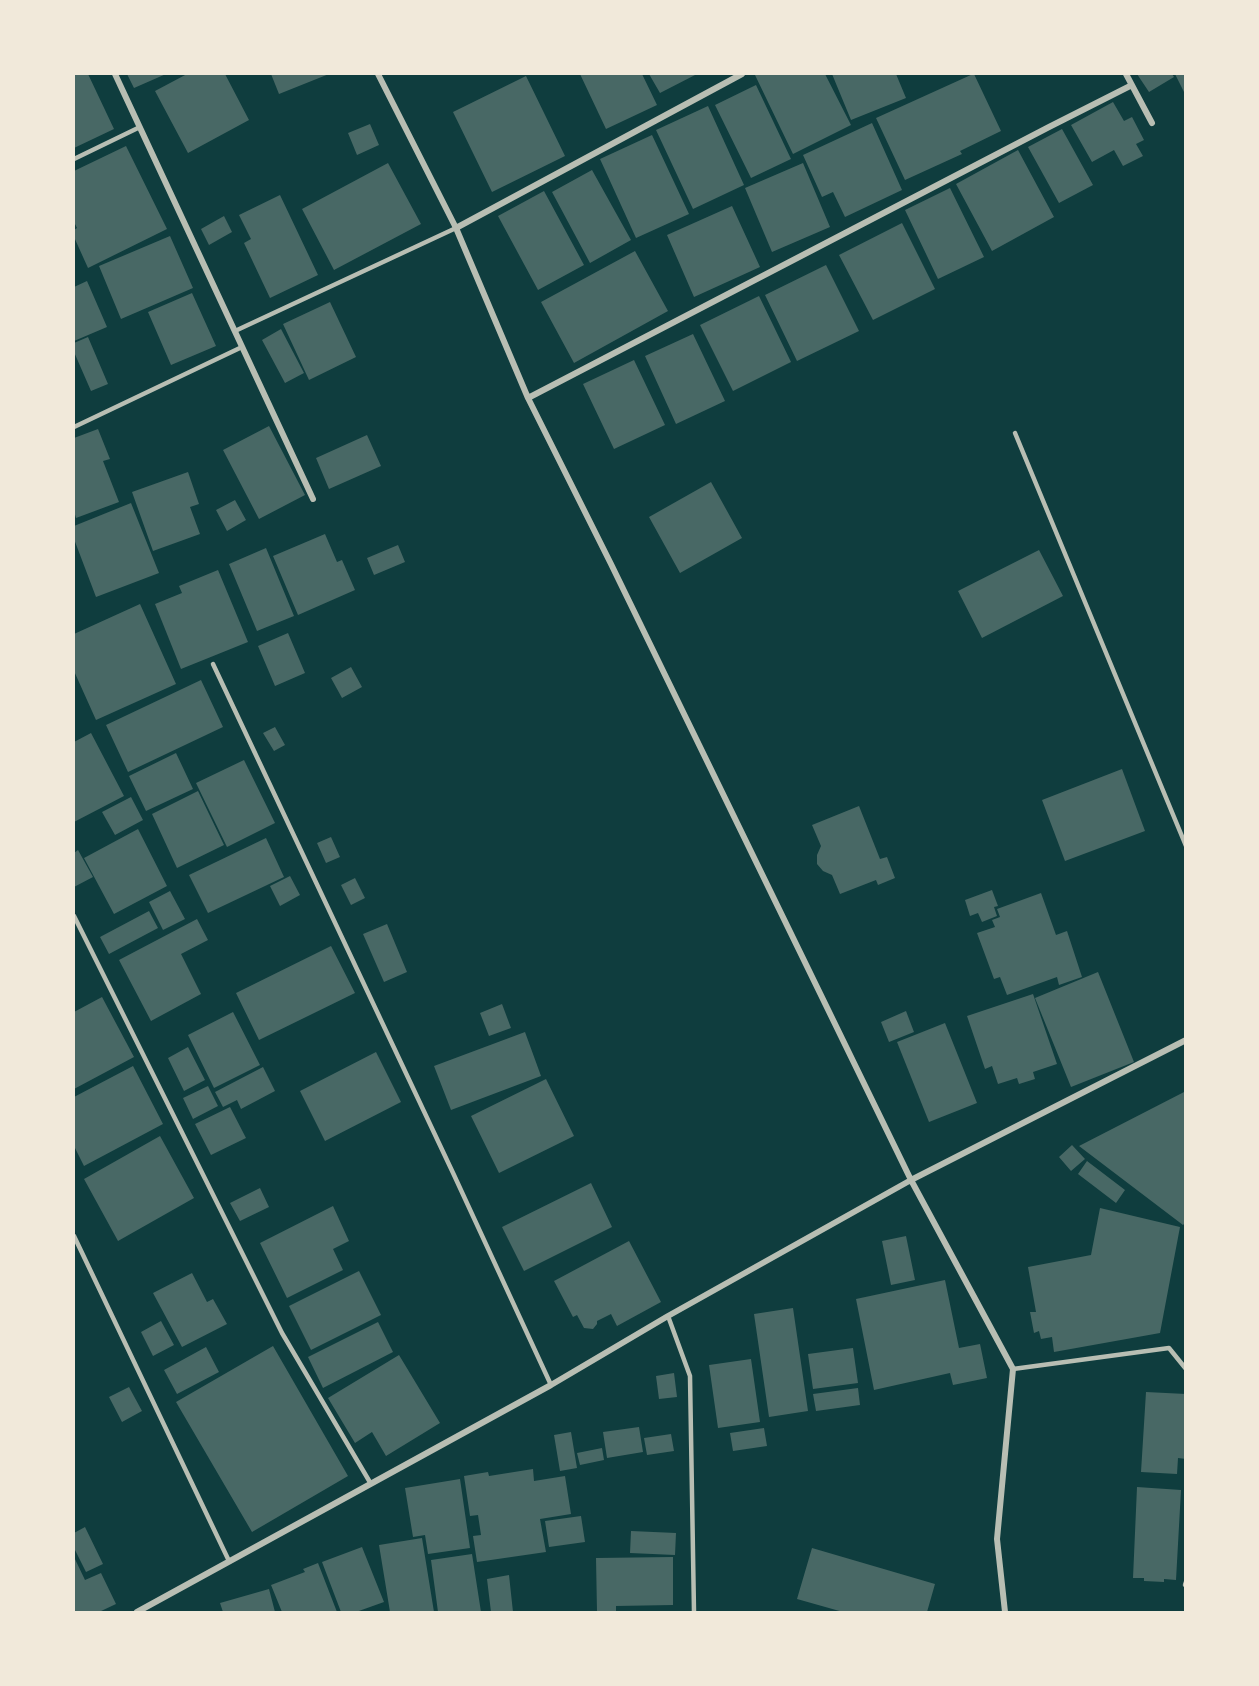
<!DOCTYPE html>
<style>
body{margin:0}
#map{position:relative;width:1259px;height:1686px;overflow:hidden;background:#0f3d3e;font-family:Raleway,sans-serif}
canvas{display:block}
.frame{position:absolute;inset:0;border:75px solid #f1e9da;pointer-events:none}
</style>
<div id="map">
<canvas width="1259" height="1686"></canvas>
<div class="frame"></div>
</div>
<script>
const g = document.querySelector('canvas').getContext('2d');
g.lineJoin = 'round';
function fillPath(path, color) { g.fillStyle = color; g.fill(path, 'evenodd'); }
const shape = rows => new Path2D(rows.map(r => 'M' + r).join(''));
function strokePath(path, color, width, dash) { g.strokeStyle = color; g.lineWidth = width; g.lineCap = dash ? 'butt' : 'round'; g.setLineDash(dash || []); g.stroke(path); }
fillPath(shape([
 [74,74,88,74,114,129,74,148],
 [127,74,166,74,134,88],
 [187,74,225,74,249,120,188,153,155,91],
 [271,74,329,74,279,94],
 [580,74,642,74,657,105,606,129],
 [649,74,697,74,660,93],
 [758,74,825,74,851,125,793,154,755,75],
 [832,74,896,74,906,98,851,120],
 [973,74,974,74,1001,131,960,151,962,154,905,180,876,118],
 [1137,74,1172,74,1174,77,1149,92],
 [1175,74,1186,74,1186,96],
 [526,76,565,156,492,192,453,112],
 [756,85,791,159,751,178,715,105],
 [1113,102,1124,121,1132,117,1144,140,1136,144,1143,156,1123,166,1114,150,1092,162,1071,125],
 [708,106,744,185,693,209,656,130],
 [872,123,902,190,845,217,833,192,822,197,803,155],
 [370,124,379,145,357,155,348,133],
 [1062,129,1093,185,1059,203,1028,147],
 [652,135,689,214,636,238,600,159],
 [126,146,167,229,88,268,74,237,74,230,77,228,74,222,74,171],
 [1018,150,1054,217,992,251,956,184],
 [388,163,421,224,334,270,302,209],
 [803,163,830,227,772,252,745,188],
 [592,170,631,240,590,263,552,192],
 [950,188,984,257,938,279,905,210],
 [544,191,584,265,538,290,498,216],
 [280,195,318,275,270,298,244,243,251,239,239,215],
 [732,206,760,267,694,297,667,235],
 [224,216,232,232,209,245,201,229],
 [902,223,935,289,873,320,839,255],
 [170,236,193,288,121,319,99,266],
 [635,251,668,311,574,363,541,302],
 [826,265,859,331,797,361,765,295],
 [87,281,107,327,74,341,74,287],
 [192,293,216,346,171,365,148,312],
 [759,296,791,362,733,391,700,325],
 [330,302,356,357,309,380,283,324],
 [281,329,304,373,285,383,262,340],
 [693,334,725,401,676,424,645,356],
 [88,337,108,384,91,391,74,352,74,343],
 [634,360,665,425,614,449,583,384],
 [269,426,305,495,259,519,223,450],
 [98,429,110,459,103,461,119,502,76,518,74,511,74,438],
 [367,435,381,466,329,489,316,458],
 [188,472,199,504,190,507,200,534,153,551,132,492],
 [711,482,742,538,680,573,649,517],
 [235,500,246,520,227,531,216,510],
 [131,503,159,573,96,597,74,539,74,526],
 [325,534,337,562,342,560,355,590,298,615,273,556],
 [398,545,405,562,374,575,367,558],
 [266,548,294,616,257,631,229,564],
 [1039,550,1063,596,982,638,958,591],
 [218,570,248,642,181,669,155,604,182,593,179,586],
 [140,604,176,684,96,720,74,671,74,634],
 [288,633,305,673,275,686,258,646],
 [351,667,362,687,342,698,331,678],
 [201,680,223,727,128,772,106,725],
 [275,727,285,745,274,751,263,733],
 [91,733,124,796,74,822,74,742],
 [176,753,193,789,146,811,129,776],
 [244,760,275,823,227,847,196,783],
 [1122,769,1145,831,1065,861,1042,800],
 [198,791,224,845,177,868,152,814],
 [131,797,143,820,115,835,102,812],
 [859,806,880,859,887,857,895,878,878,885,876,880,840,894,832,875,823,871,817,864,817,855,821,846,812,825],
 [138,829,167,886,114,914,84,858],
 [331,837,340,857,326,863,317,843],
 [266,838,284,877,208,913,189,875],
 [78,850,93,877,74,887,74,853],
 [290,876,300,895,280,906,270,886],
 [355,878,365,898,351,905,341,885],
 [992,890,998,906,994,907,997,916,982,922,978,913,970,916,965,900],
 [170,891,185,919,163,930,149,902],
 [1041,893,1056,935,1067,931,1082,977,1059,985,1057,977,1007,995,1000,977,994,979,977,933,995,927,992,920,1000,917,997,909],
 [149,911,158,928,109,954,100,937],
 [197,919,208,940,181,954,201,994,151,1021,119,960],
 [387,924,407,972,384,982,363,934],
 [331,946,355,993,259,1040,236,993],
 [1098,972,1134,1062,1071,1087,1035,998],
 [1033,994,1057,1064,1033,1072,1035,1079,1019,1084,1017,1078,998,1084,992,1066,985,1069,967,1016],
 [102,997,134,1057,74,1089,74,1012],
 [502,1004,511,1028,489,1036,480,1013],
 [906,1011,914,1032,889,1042,881,1022],
 [233,1012,260,1065,214,1088,188,1035],
 [945,1023,977,1103,929,1122,897,1042],
 [525,1032,541,1076,451,1110,434,1066],
 [188,1047,205,1080,184,1091,168,1058],
 [376,1052,401,1102,325,1141,300,1091],
 [133,1066,163,1124,84,1166,74,1146,74,1097],
 [263,1067,275,1091,241,1109,237,1100,223,1107,215,1092],
 [546,1079,574,1136,499,1173,471,1116],
 [208,1086,218,1106,193,1119,183,1098],
 [1186,1091,1186,1222,1183,1225,1079,1146],
 [230,1107,246,1138,211,1155,195,1124],
 [160,1136,194,1198,118,1241,84,1179],
 [1072,1145,1085,1159,1071,1171,1059,1157],
 [1087,1161,1125,1190,1116,1203,1078,1174],
 [591,1183,612,1227,524,1271,502,1227],
 [260,1188,269,1207,240,1221,230,1203],
 [333,1206,349,1241,333,1249,343,1270,287,1298,260,1243],
 [1100,1208,1180,1227,1160,1333,1054,1352,1052,1337,1041,1339,1039,1331,1034,1333,1030,1312,1036,1312,1028,1267,1091,1255],
 [906,1236,915,1280,891,1285,882,1241],
 [629,1241,661,1302,617,1326,611,1314,597,1321,597,1324,593,1329,584,1328,577,1315,573,1317,554,1281],
 [359,1271,381,1315,311,1350,289,1306],
 [192,1273,207,1302,213,1299,227,1324,182,1347,153,1293],
 [945,1280,959,1348,980,1344,987,1378,953,1385,950,1373,874,1390,856,1299],
 [793,1308,808,1411,769,1417,754,1314],
 [161,1321,174,1345,153,1356,141,1332],
 [378,1322,393,1352,323,1388,308,1357],
 [273,1346,348,1476,252,1532,176,1402],
 [206,1347,219,1372,177,1394,164,1370],
 [853,1348,858,1383,813,1389,808,1354],
 [399,1355,440,1423,386,1456,372,1432,355,1443,328,1398],
 [751,1359,760,1422,718,1428,709,1365],
 [674,1373,677,1397,659,1399,656,1376],
 [129,1387,142,1411,122,1422,109,1397],
 [858,1388,860,1405,816,1411,813,1394],
 [1146,1392,1186,1394,1186,1459,1178,1458,1177,1474,1141,1472],
 [639,1427,643,1452,607,1458,603,1432],
 [764,1428,767,1446,733,1451,730,1433],
 [571,1432,577,1468,560,1471,554,1435],
 [671,1434,674,1451,647,1455,644,1438],
 [602,1448,604,1460,580,1465,577,1453],
 [533,1469,534,1481,565,1476,571,1514,540,1519,546,1552,477,1562,473,1536,481,1535,478,1515,470,1516,464,1476,488,1472,489,1476],
 [460,1479,470,1548,428,1554,425,1535,413,1537,405,1488],
 [1137,1487,1181,1490,1176,1580,1164,1579,1164,1582,1144,1581,1144,1578,1133,1578],
 [581,1516,585,1542,549,1547,545,1521],
 [85,1527,103,1564,86,1572,74,1548,74,1533],
 [631,1531,676,1533,675,1555,630,1553],
 [422,1538,434,1612,390,1612,379,1545],
 [362,1547,384,1602,356,1612,341,1612,322,1562],
 [812,1548,935,1584,927,1612,843,1612,797,1599],
 [472,1554,481,1612,438,1612,431,1560],
 [74,1557,85,1580,101,1573,116,1604,99,1612,74,1612],
 [673,1557,673,1605,616,1606,616,1612,597,1612,596,1558],
 [318,1563,337,1612,282,1612,271,1585,305,1572,303,1569],
 [509,1575,513,1612,491,1612,487,1579],
 [269,1589,275,1612,223,1612,220,1603]
]), '#486865');
strokePath(shape([
 [74,159,140,127],
 [235,331,456,228],
 [74,427,242,347],
 [1015,433,1186,846],
 [213,664,454,1175,551,1385],
 [74,916,282,1333,371,1484],
 [74,1236,229,1561],
 [668,1316,690,1376,694,1612],
 [1013,1369,1169,1348,1186,1369],
 [1185,1585,1186,1582]
]), '#b8beb3', 4.5);
strokePath(shape([
 [115,74,313,499],
 [378,74,456,228,528,398,611,564,911,1180,1013,1369,997,1539,1005,1612],
 [1126,74,1152,123],
 [456,228,742,74],
 [528,398,1049,127,1132,85],
 [137,1612,551,1385,668,1316,911,1180,1186,1040]
]), '#b8beb3', 6);
</script>
